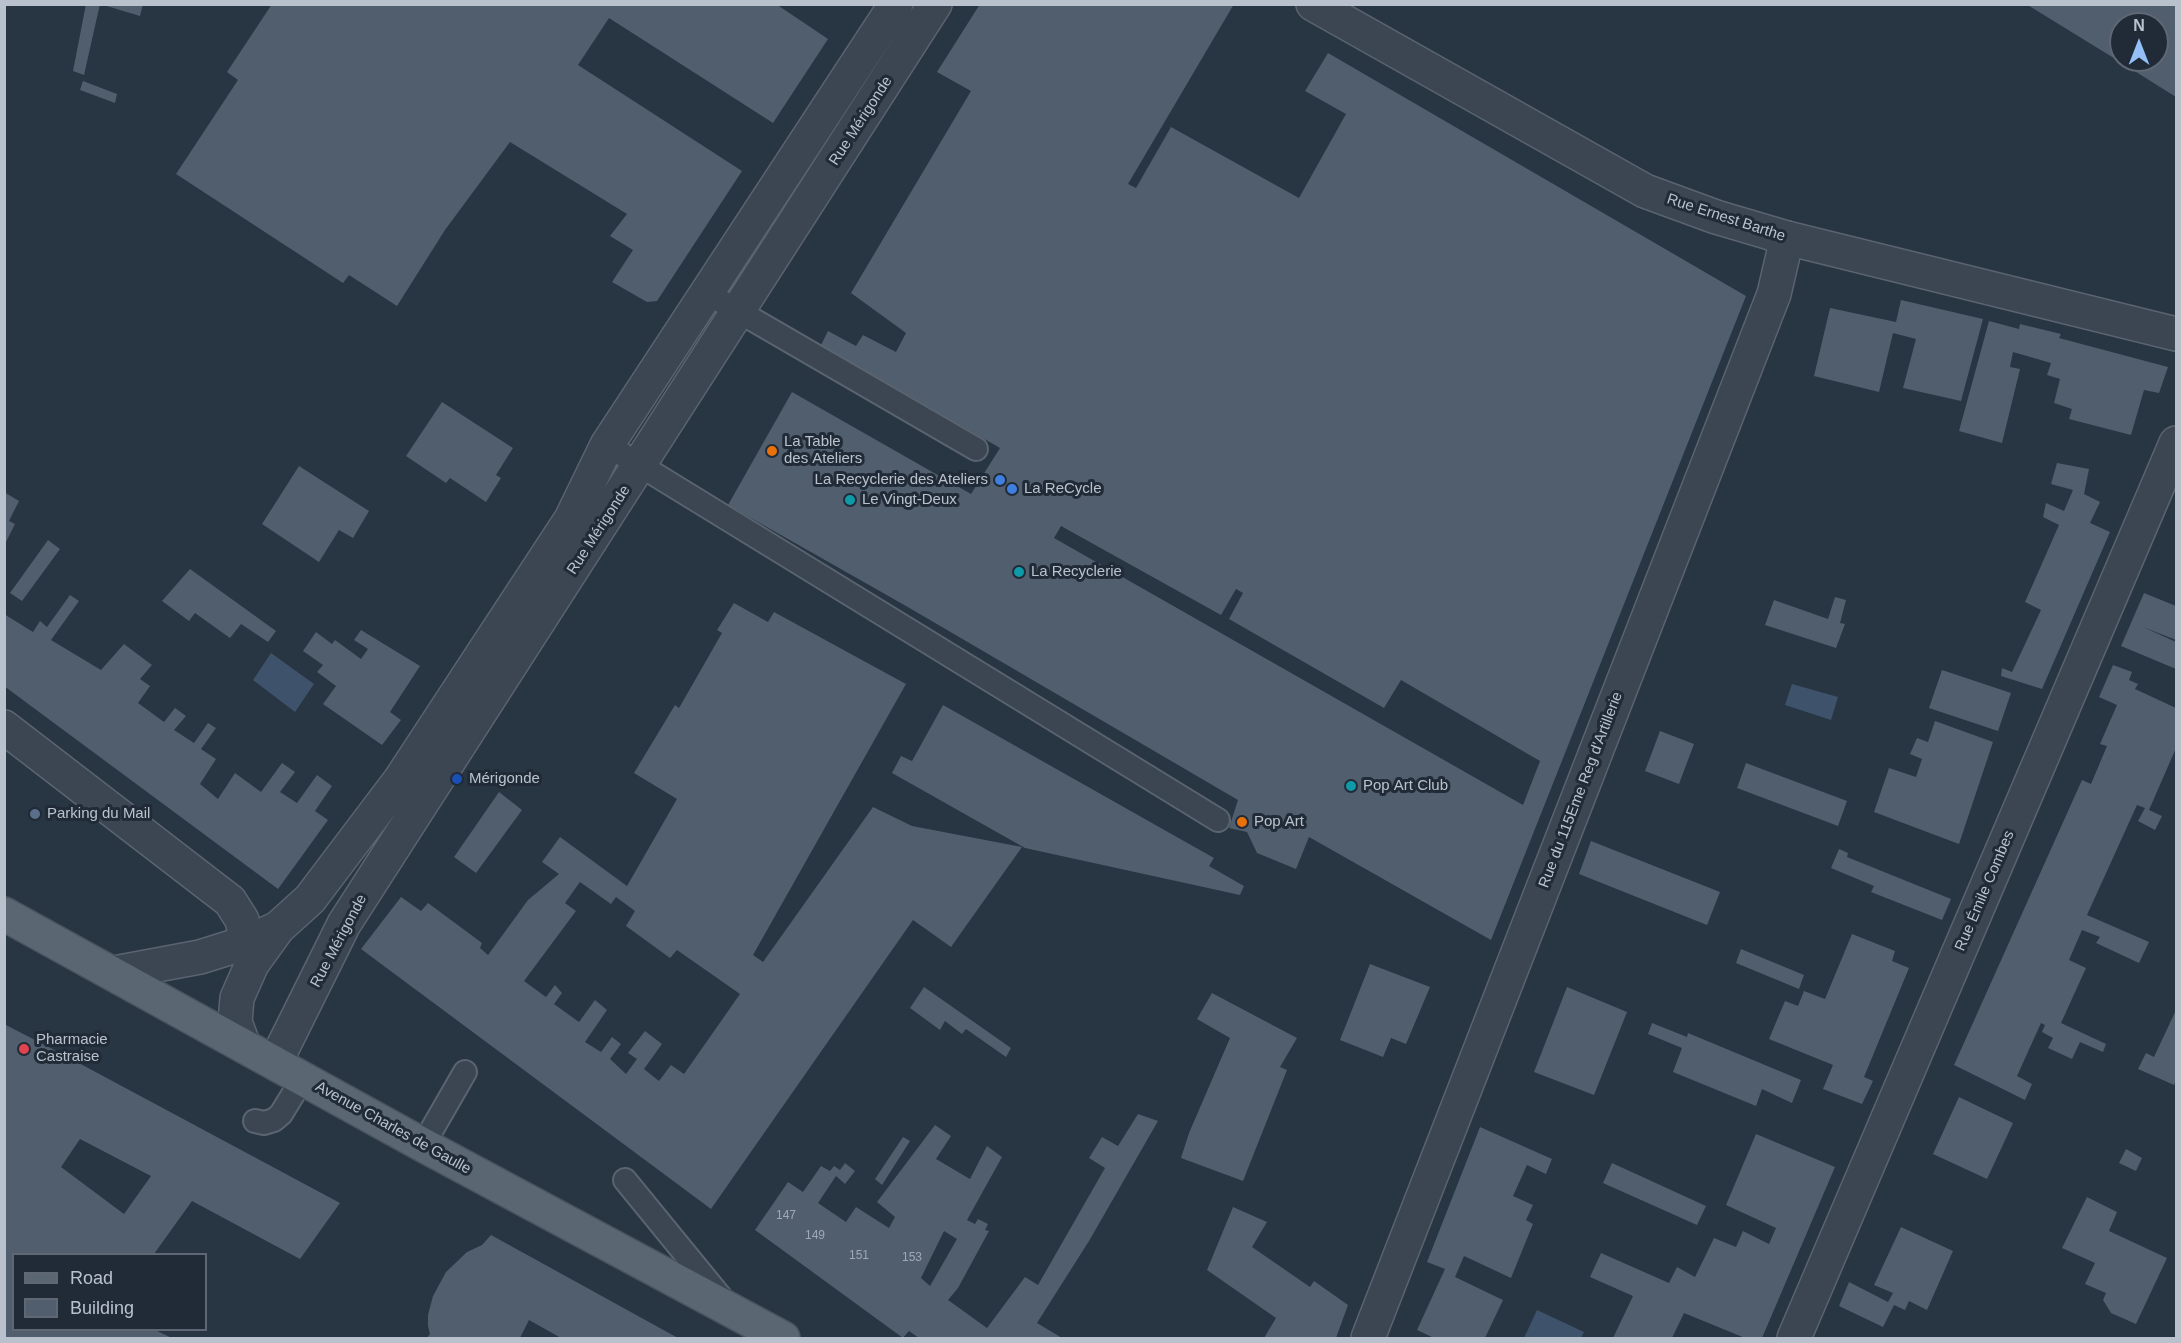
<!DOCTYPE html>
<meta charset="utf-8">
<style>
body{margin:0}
#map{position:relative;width:2181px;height:1343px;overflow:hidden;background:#283543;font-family:Arial,sans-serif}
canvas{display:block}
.frame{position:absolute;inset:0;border:6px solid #b9c2cc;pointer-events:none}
.legend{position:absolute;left:12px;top:1253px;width:195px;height:78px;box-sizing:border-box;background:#212b38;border:2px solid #5e6773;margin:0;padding:8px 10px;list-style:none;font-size:18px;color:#b9c2cc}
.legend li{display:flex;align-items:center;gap:12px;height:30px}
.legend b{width:30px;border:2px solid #5e6773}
.north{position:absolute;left:2109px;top:12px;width:60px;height:60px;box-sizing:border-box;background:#212b38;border:2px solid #5e6773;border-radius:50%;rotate:0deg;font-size:16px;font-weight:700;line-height:24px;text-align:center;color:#b9c2cc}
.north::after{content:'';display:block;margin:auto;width:21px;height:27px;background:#94bff7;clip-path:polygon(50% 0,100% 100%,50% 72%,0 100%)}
</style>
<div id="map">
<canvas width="2181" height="1343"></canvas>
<div class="frame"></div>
<ul class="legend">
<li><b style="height:8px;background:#5a6672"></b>Road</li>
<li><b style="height:16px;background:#515e6e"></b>Building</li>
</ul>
<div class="north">N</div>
</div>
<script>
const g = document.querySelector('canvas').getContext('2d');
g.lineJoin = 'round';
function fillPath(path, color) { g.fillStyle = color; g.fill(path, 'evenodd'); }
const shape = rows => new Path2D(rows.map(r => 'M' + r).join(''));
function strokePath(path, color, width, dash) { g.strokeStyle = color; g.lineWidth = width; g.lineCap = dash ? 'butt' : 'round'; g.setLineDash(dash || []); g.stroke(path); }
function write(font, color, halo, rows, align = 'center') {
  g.font = font + ' Arial,sans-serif'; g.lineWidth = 6; g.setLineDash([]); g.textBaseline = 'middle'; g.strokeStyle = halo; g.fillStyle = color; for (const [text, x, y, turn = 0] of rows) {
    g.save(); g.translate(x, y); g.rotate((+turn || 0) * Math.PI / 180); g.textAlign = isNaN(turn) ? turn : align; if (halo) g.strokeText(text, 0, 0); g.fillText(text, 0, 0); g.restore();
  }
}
fillPath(shape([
 [271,653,314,684,295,712,253,680],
 [1792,684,1838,697,1831,720,1785,705],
 [1537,1310,1584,1332,1581,1338,1524,1338]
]), '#3e536b');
fillPath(shape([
 [86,4,100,4,84,75,73,71],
 [100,4,143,4,140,16],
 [272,4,776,4,828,39,773,123,609,18,578,65,742,171,657,301,647,302,612,282,633,250,610,236,627,214,510,142,445,230,397,306,349,275,343,283,176,174,238,80,227,72],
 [980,4,1234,4,1128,184,1136,188,1171,127,1299,198,1346,114,1305,91,1328,53,1746,296,1491,940,1309,837,1296,869,1257,853,1247,832,1229,828,1238,800,906,606,728,505,792,392,971,494,1000,448,821,345,828,331,856,346,863,335,896,352,906,333,851,293,971,91,937,72],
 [1061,526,1221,615,1236,589,1243,593,1229,619,1384,708,1401,680,1540,761,1523,805,1054,538],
 [2026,4,2176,4,2176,97,2117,60],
 [2121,24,2157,24,2157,60,2121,60],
 [83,81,117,94,115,103,80,90],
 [1901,300,1983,319,1961,401,1903,388,1916,339,1893,333,1879,392,1814,376,1830,308,1896,322],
 [1989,321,2019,329,2020,324,2061,334,2059,338,2168,367,2159,393,2144,390,2131,435,2069,419,2072,409,2054,403,2060,379,2047,375,2051,363,2013,352,2010,367,2020,369,2002,443,1959,431],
 [442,402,513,448,496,475,501,478,486,502,450,478,446,483,406,456],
 [2057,463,2089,469,2084,494,2100,502,2090,523,2110,532,2042,689,2001,676,2002,668,2012,672,2041,610,2025,602,2059,525,2043,517,2046,503,2064,511,2073,490,2051,484],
 [299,466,369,511,353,538,339,530,319,562,262,524],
 [4,492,19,501,9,521,15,524,4,546],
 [48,540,60,549,22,601,10,593],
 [190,569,276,631,268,642,241,624,230,638,195,613,189,621,162,601],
 [2144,593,2176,606,2176,640,2143,627,2176,642,2176,669,2121,646],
 [70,595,79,601,51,640,101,670,124,644,152,665,140,679,150,686,138,703,164,722,175,708,186,716,174,730,194,743,208,723,216,728,201,749,216,759,200,784,218,799,235,773,261,792,282,763,295,772,280,792,297,803,317,775,332,786,315,811,328,820,278,889,4,686,4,614,33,632,40,621,47,627],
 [1835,597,1846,600,1840,623,1845,624,1836,648,1765,625,1774,600,1828,619],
 [734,603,768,622,774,612,906,684,753,955,763,962,873,807,912,826,1022,847,951,947,913,920,711,1209,361,949,401,897,421,911,428,903,482,943,480,948,488,955,528,900,559,874,542,862,560,837,627,886,677,799,634,773,675,705,679,708,722,633,717,630],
 [580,882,611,904,616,897,635,911,626,926,670,958,677,950,740,994,684,1074,671,1065,659,1081,644,1069,662,1044,645,1031,628,1053,637,1059,626,1074,610,1059,621,1044,612,1037,601,1052,585,1042,607,1010,595,1000,579,1022,554,1004,562,993,555,985,546,997,524,981,576,911,565,903],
 [361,630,420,666,390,712,401,720,382,745,323,704,336,686,317,672,323,665,303,651,316,632,332,644,335,640,361,659,368,649,354,640],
 [2113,665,2132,672,2129,680,2138,684,2135,689,2176,708,2176,748,2149,810,2162,816,2155,830,2138,821,2145,808,2137,805,2087,915,2149,942,2139,963,2096,943,2100,937,2082,930,2069,960,2086,968,2061,1023,2106,1044,2103,1052,2080,1042,2072,1059,2048,1048,2053,1038,2042,1032,2045,1025,2041,1023,2017,1076,2032,1084,2025,1100,1954,1065,2082,780,2091,784,2107,746,2100,744,2117,705,2099,697],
 [1942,670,2011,693,1998,731,1929,708],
 [943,705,1214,858,1209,866,1244,886,1240,895,1025,848,892,773,901,756,912,761],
 [1935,721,1993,742,1959,844,1874,812,1889,768,1916,777,1922,759,1910,754,1917,738,1928,742],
 [1660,731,1694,744,1679,784,1645,771],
 [1746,763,1847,801,1838,826,1737,788],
 [499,792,522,810,476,873,454,857],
 [1591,841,1720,892,1707,925,1579,874],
 [1839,849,1848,853,1847,857,1951,899,1942,920,1871,892,1874,886,1831,868],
 [1852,934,1895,951,1892,961,1909,968,1864,1077,1873,1081,1862,1104,1823,1089,1833,1065,1769,1039,1785,1001,1798,1006,1804,991,1825,999],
 [1741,949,1804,975,1799,989,1736,963],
 [1370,964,1430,987,1406,1044,1391,1038,1383,1057,1340,1040],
 [924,987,1011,1048,1006,1057,966,1029,962,1034,945,1021,940,1030,910,1008],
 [1567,987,1627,1012,1594,1095,1534,1072],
 [1212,993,1297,1038,1280,1067,1287,1070,1243,1181,1181,1158,1189,1133,1230,1038,1197,1019],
 [2176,1010,2176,1080,2174,1085,2138,1069,2146,1053,2154,1057],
 [1652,1023,1687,1037,1688,1033,1801,1080,1792,1103,1762,1089,1756,1106,1673,1072,1682,1048,1648,1034],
 [4,1024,62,1054,340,1203,300,1259,192,1201,154,1254,14,1254,14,1330,155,1330,172,1338,4,1338],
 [80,1139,151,1176,124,1214,61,1167],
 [1959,1097,2013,1123,1987,1179,1933,1154],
 [1138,1114,1158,1121,1089,1241,1037,1323,1062,1338,919,1338,909,1331,903,1338,755,1230,788,1182,803,1192,821,1166,830,1171,834,1166,840,1170,845,1163,855,1171,845,1184,836,1176,818,1203,846,1222,856,1207,889,1228,895,1217,877,1202,935,1125,951,1136,936,1159,970,1179,987,1146,1002,1157,967,1220,975,1224,978,1219,988,1224,985,1230,989,1231,958,1288,948,1300,987,1328,1025,1277,1038,1285,1105,1168,1089,1158,1102,1137,1118,1146],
 [944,1231,957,1239,930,1286,921,1278],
 [1480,1127,1552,1159,1546,1174,1527,1165,1513,1196,1533,1205,1526,1220,1533,1224,1511,1278,1464,1256,1455,1277,1503,1300,1485,1338,1434,1338,1417,1330,1445,1269,1427,1262],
 [1756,1134,1835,1167,1762,1338,1745,1338,1684,1313,1672,1338,1613,1338,1633,1296,1590,1277,1601,1253,1669,1283,1677,1267,1695,1277,1714,1238,1736,1247,1743,1231,1769,1244,1776,1228,1726,1205],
 [903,1137,910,1141,882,1185,875,1179],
 [2126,1149,2142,1158,2136,1171,2119,1163],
 [1612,1163,1706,1206,1697,1225,1603,1183],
 [2087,1197,2117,1212,2109,1231,2167,1258,2136,1324,2111,1313,2103,1300,2106,1293,2085,1284,2095,1263,2062,1248],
 [1233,1207,1267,1222,1252,1247,1310,1287,1314,1281,1348,1305,1336,1338,1264,1338,1276,1318,1207,1270],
 [1901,1227,1953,1251,1927,1310,1909,1301,1905,1310,1894,1305,1883,1327,1839,1306,1849,1282,1888,1302,1893,1293,1874,1285],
 [491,1235,678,1338,561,1338,529,1320,520,1338,427,1338,430,1334,428,1326,428,1315,433,1296,446,1272,467,1252,482,1245]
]), '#515e6e');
const service = shape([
 [707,293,976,449],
 [607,445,1218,820],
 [255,1121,264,1123,274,1120,281,1114,303,1078],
 [423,1145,465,1072],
 [625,1180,723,1300]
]);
const minor = shape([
 [4,727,230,901,242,920,252,964],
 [1368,1338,1774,294,1787,238],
 [1794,1338,2176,443]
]);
const tertiary = shape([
 [1313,4,1645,191,1716,217,1787,238,2176,334],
 [114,973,200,957,248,942,278,928],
 [244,1046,235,1022,237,998,252,964,278,928,310,899,400,780,571,519,607,445,896,4],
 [275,1063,344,924,935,4]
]);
const primary = shape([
 [4,914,423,1145,783,1338]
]);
strokePath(service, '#5a6470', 26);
strokePath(minor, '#5a6470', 36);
strokePath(tertiary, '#5a6470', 36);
strokePath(primary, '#49525f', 36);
strokePath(service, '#3c4653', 22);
strokePath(minor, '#3c4653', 33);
strokePath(tertiary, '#3c4653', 33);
strokePath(primary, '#5a6672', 33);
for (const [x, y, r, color] of [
 [772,451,6,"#e8710a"],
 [1000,480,6,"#3f7fe0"],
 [1012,489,6,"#3f7fe0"],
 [850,500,6,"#0f9aa8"],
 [1019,572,6,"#0f9aa8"],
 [457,779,6,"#1a4fb4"],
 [1351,786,6,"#0f9aa8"],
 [35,814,6,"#5c6f8a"],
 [1242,822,6,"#e8710a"],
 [24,1049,6,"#e0444e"]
]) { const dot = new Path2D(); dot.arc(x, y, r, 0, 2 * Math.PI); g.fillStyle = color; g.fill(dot); strokePath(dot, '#212b38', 2); }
write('12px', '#9fa9b4', null, [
 ["147",786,1216],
 ["149",815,1236],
 ["151",859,1256],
 ["153",912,1258]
]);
write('15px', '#b9c2cc', '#212b38', [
 ["Rue Mérigonde",861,121,-57],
 ["Rue Ernest Barthe",1726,218,18],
 ["Rue Mérigonde",599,530,-57],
 ["Rue du 115Eme Reg d'Artillerie",1581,790,-69],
 ["Rue Émile Combes",1985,891,-67],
 ["Rue Mérigonde",339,941,-62],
 ["Avenue Charles de Gaulle",393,1128,29]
]);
write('15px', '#b9c2cc', '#212b38', [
 ["La Table",784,442],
 ["des Ateliers",784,459],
 ["La Recyclerie des Ateliers",988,480,"right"],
 ["La ReCycle",1024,489],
 ["Le Vingt-Deux",862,500],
 ["La Recyclerie",1031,572],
 ["Mérigonde",469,779],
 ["Pop Art Club",1363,786],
 ["Parking du Mail",47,814],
 ["Pop Art",1254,822],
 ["Pharmacie",36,1040],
 ["Castraise",36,1057]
], 'left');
</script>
